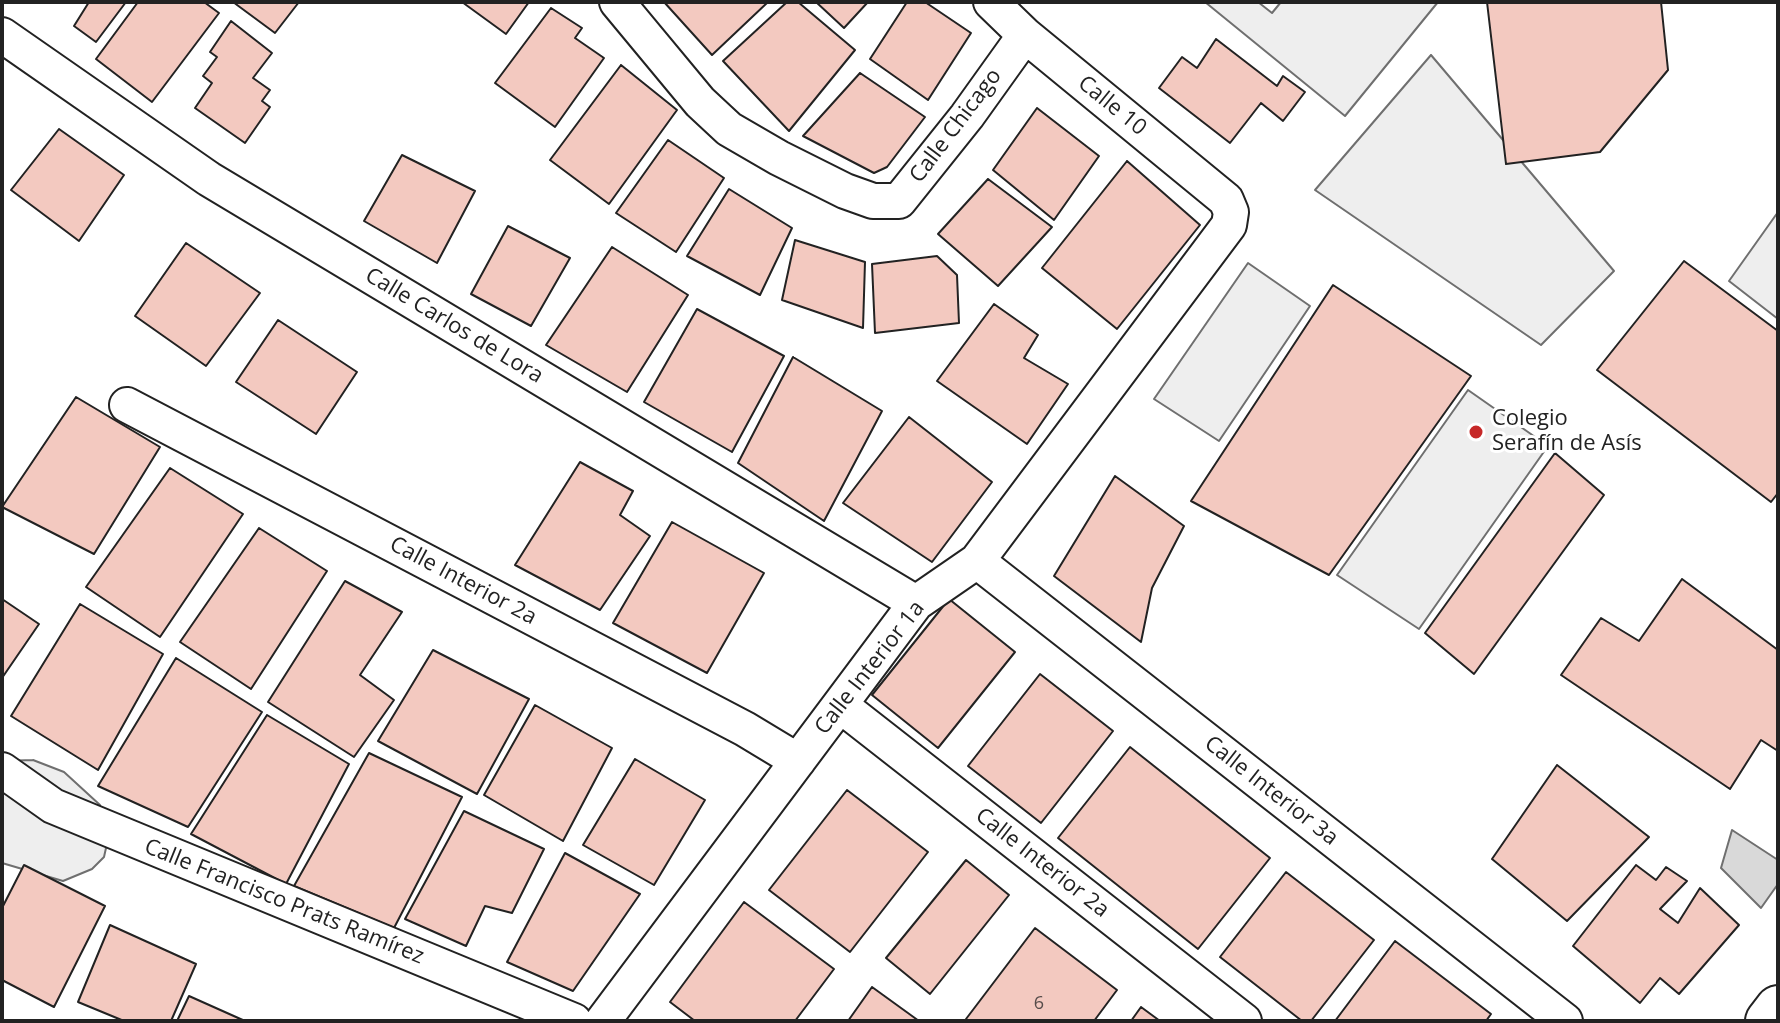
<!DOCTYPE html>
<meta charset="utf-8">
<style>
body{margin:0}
#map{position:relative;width:1780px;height:1023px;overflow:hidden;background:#fff;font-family:"Open Sans",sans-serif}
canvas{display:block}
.frame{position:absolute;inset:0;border:4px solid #222;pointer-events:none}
</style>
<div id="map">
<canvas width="1780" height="1023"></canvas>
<div class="frame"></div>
</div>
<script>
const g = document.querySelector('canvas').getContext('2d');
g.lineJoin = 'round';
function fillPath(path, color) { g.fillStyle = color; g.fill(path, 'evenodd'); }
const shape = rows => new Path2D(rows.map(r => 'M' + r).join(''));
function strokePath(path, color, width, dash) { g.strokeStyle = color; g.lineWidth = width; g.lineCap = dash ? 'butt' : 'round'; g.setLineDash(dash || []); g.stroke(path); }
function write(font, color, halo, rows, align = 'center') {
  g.font = font + ' "Open Sans",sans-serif'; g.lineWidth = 6; g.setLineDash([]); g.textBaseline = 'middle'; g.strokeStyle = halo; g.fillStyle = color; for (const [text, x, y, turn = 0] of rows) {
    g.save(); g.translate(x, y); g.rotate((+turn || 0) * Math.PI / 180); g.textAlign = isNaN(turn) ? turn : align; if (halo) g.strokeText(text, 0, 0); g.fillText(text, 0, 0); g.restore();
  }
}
const green = shape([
 [1205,2,1258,2,1272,13,1281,2,1438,2,1345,116,1205,2],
 [1431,55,1614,271,1541,345,1315,190,1431,55],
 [1778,212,1778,319,1729,281,1778,212],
 [1248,263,1310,306,1219,441,1154,399,1248,263],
 [1468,390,1548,446,1419,629,1337,575,1468,390],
 [33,760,64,772,100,805,108,839,104,857,92,869,63,881,2,863,2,761,33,760]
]);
fillPath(green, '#eee');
strokePath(green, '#6f6f6f', 2);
const water = shape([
 [1732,830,1778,860,1778,884,1761,908,1721,868,1732,830]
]);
fillPath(water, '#d9d9d9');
strokePath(water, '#6f6f6f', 2);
const building = shape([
 [89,2,126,2,96,42,74,26,89,2],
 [138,2,204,2,219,13,152,102,96,59,138,2],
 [233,2,299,2,275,33,233,2],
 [462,2,529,2,506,34,462,2],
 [664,2,768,2,712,55,664,2],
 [787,2,798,2,855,50,789,131,723,61,787,2],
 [816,2,868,2,844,28,816,2],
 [907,2,925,2,971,33,928,100,870,59,907,2],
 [1487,2,1661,2,1668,70,1600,152,1506,164,1487,2],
 [551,8,582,28,575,38,604,58,555,127,495,83,551,8],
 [231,21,272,53,253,78,270,90,262,101,270,107,245,143,195,108,212,83,203,76,217,57,210,52,231,21],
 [1216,39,1277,86,1283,76,1305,92,1283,121,1261,103,1230,143,1159,88,1182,57,1197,68,1216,39],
 [621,65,677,110,609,204,550,160,621,65],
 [860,73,925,117,887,167,874,173,803,136,860,73],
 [1037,108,1099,156,1054,220,993,170,1037,108],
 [59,129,124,175,79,241,11,190,59,129],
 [668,140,724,178,676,252,616,213,668,140],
 [402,155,475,191,437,263,364,221,402,155],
 [1127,161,1200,225,1117,329,1042,268,1127,161],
 [988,179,1052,227,998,286,938,234,988,179],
 [729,189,792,228,760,295,687,256,729,189],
 [508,226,570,258,531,326,471,294,508,226],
 [795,240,865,262,863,328,782,300,795,240],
 [186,243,260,293,206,366,135,316,186,243],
 [612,247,688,295,627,392,546,345,612,247],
 [937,256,957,275,959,323,875,333,872,264,937,256],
 [1684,261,1778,331,1778,493,1771,502,1597,370,1684,261],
 [1333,285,1471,376,1329,575,1191,501,1333,285],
 [994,304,1038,335,1024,358,1068,384,1027,444,937,381,994,304],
 [697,309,784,356,732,452,644,402,697,309],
 [278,320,357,372,316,434,236,382,278,320],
 [793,357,882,411,824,521,738,463,793,357],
 [76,397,160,447,94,554,2,507,76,397],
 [909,417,992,482,932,562,843,503,909,417],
 [1555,453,1604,495,1474,674,1425,633,1555,453],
 [580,462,633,491,620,515,650,536,600,610,515,565,580,462],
 [170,468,243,514,160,637,86,587,170,468],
 [1115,476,1184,526,1152,588,1141,642,1054,576,1115,476],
 [672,522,764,573,707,673,613,623,672,522],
 [259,528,327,571,251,689,180,642,259,528],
 [1682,579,1778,650,1778,751,1761,740,1730,789,1561,675,1601,618,1639,641,1682,579],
 [345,581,402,612,360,675,394,700,354,757,268,702,345,581],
 [2,599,39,624,2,678,2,599],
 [949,599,1015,652,938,748,872,695,949,599],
 [80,604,163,654,98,770,11,716,80,604],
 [433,650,529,699,477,794,378,741,433,650],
 [176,658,262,712,188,827,98,786,176,658],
 [1040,674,1113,731,1041,823,968,766,1040,674],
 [535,705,612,748,563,841,484,795,535,705],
 [267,715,349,764,286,884,191,834,267,715],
 [1130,747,1270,858,1198,949,1058,838,1130,747],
 [369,753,462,797,394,928,294,886,369,753],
 [635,759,705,800,654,885,583,845,635,759],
 [1557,765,1649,837,1567,921,1492,859,1557,765],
 [847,790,928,852,850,952,769,890,847,790],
 [464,811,544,849,512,913,485,906,466,946,405,919,464,811],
 [565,853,640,894,573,991,507,962,565,853],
 [966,860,1009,895,930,994,886,958,966,860],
 [24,865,105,906,54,1007,2,980,2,908,24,865],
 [1636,865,1656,880,1666,867,1687,881,1660,909,1678,923,1700,888,1739,925,1679,994,1660,978,1640,1003,1573,946,1636,865],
 [1286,872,1374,940,1311,1021,1302,1021,1220,957,1286,872],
 [744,902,834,969,795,1021,695,1021,670,1002,744,902],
 [110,925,196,964,171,1021,124,1021,78,1002,110,925],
 [1035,928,1117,990,1094,1021,969,1021,966,1019,1035,928],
 [1395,941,1491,1014,1486,1021,1335,1021,1395,941],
 [872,987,919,1021,848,1021,872,987],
 [189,996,245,1021,177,1021,189,996],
 [1141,1007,1160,1021,1131,1021,1141,1007]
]);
fillPath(building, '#f3c9c0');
strokePath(building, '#222', 2);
const minor = shape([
 [617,2,700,102,729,129,779,158,845,191,873,201,899,201,967,116,1025,35],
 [2,35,209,179,916,603],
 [127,405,745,729,798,761],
 [977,561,1565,1021],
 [840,705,1244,1021],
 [2,770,53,806,574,1021],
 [603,1021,916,603,977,561,1229,225,1231,212,1226,200,1025,35,991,2]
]);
const tertiary = shape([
 [1768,1021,1778,1008]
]);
strokePath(minor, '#222', 38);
strokePath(tertiary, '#222', 48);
strokePath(minor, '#fff', 34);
strokePath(tertiary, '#fff', 44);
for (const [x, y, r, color] of [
 [1476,432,8,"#c62828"]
]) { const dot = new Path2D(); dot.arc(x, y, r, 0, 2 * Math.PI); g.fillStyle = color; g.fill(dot); strokePath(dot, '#fff', 3); }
write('18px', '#564c4a', null, [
 ["6",1039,1004]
]);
write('22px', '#222', '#fff', [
 ["Calle 10",1112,106,39],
 ["Calle Chicago",956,126,-53],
 ["Calle Carlos de Lora",454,326,31],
 ["Calle Interior 2a",463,581,28],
 ["Calle Interior 1a",870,668,-52],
 ["Calle Interior 3a",1271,791,38],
 ["Calle Interior 2a",1042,863,38],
 ["Calle Francisco Prats Ramírez",284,902,22]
]);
write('22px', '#222', '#fff', [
 ["Colegio",1492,419],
 ["Serafín de Asís",1492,444]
], 'left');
</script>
